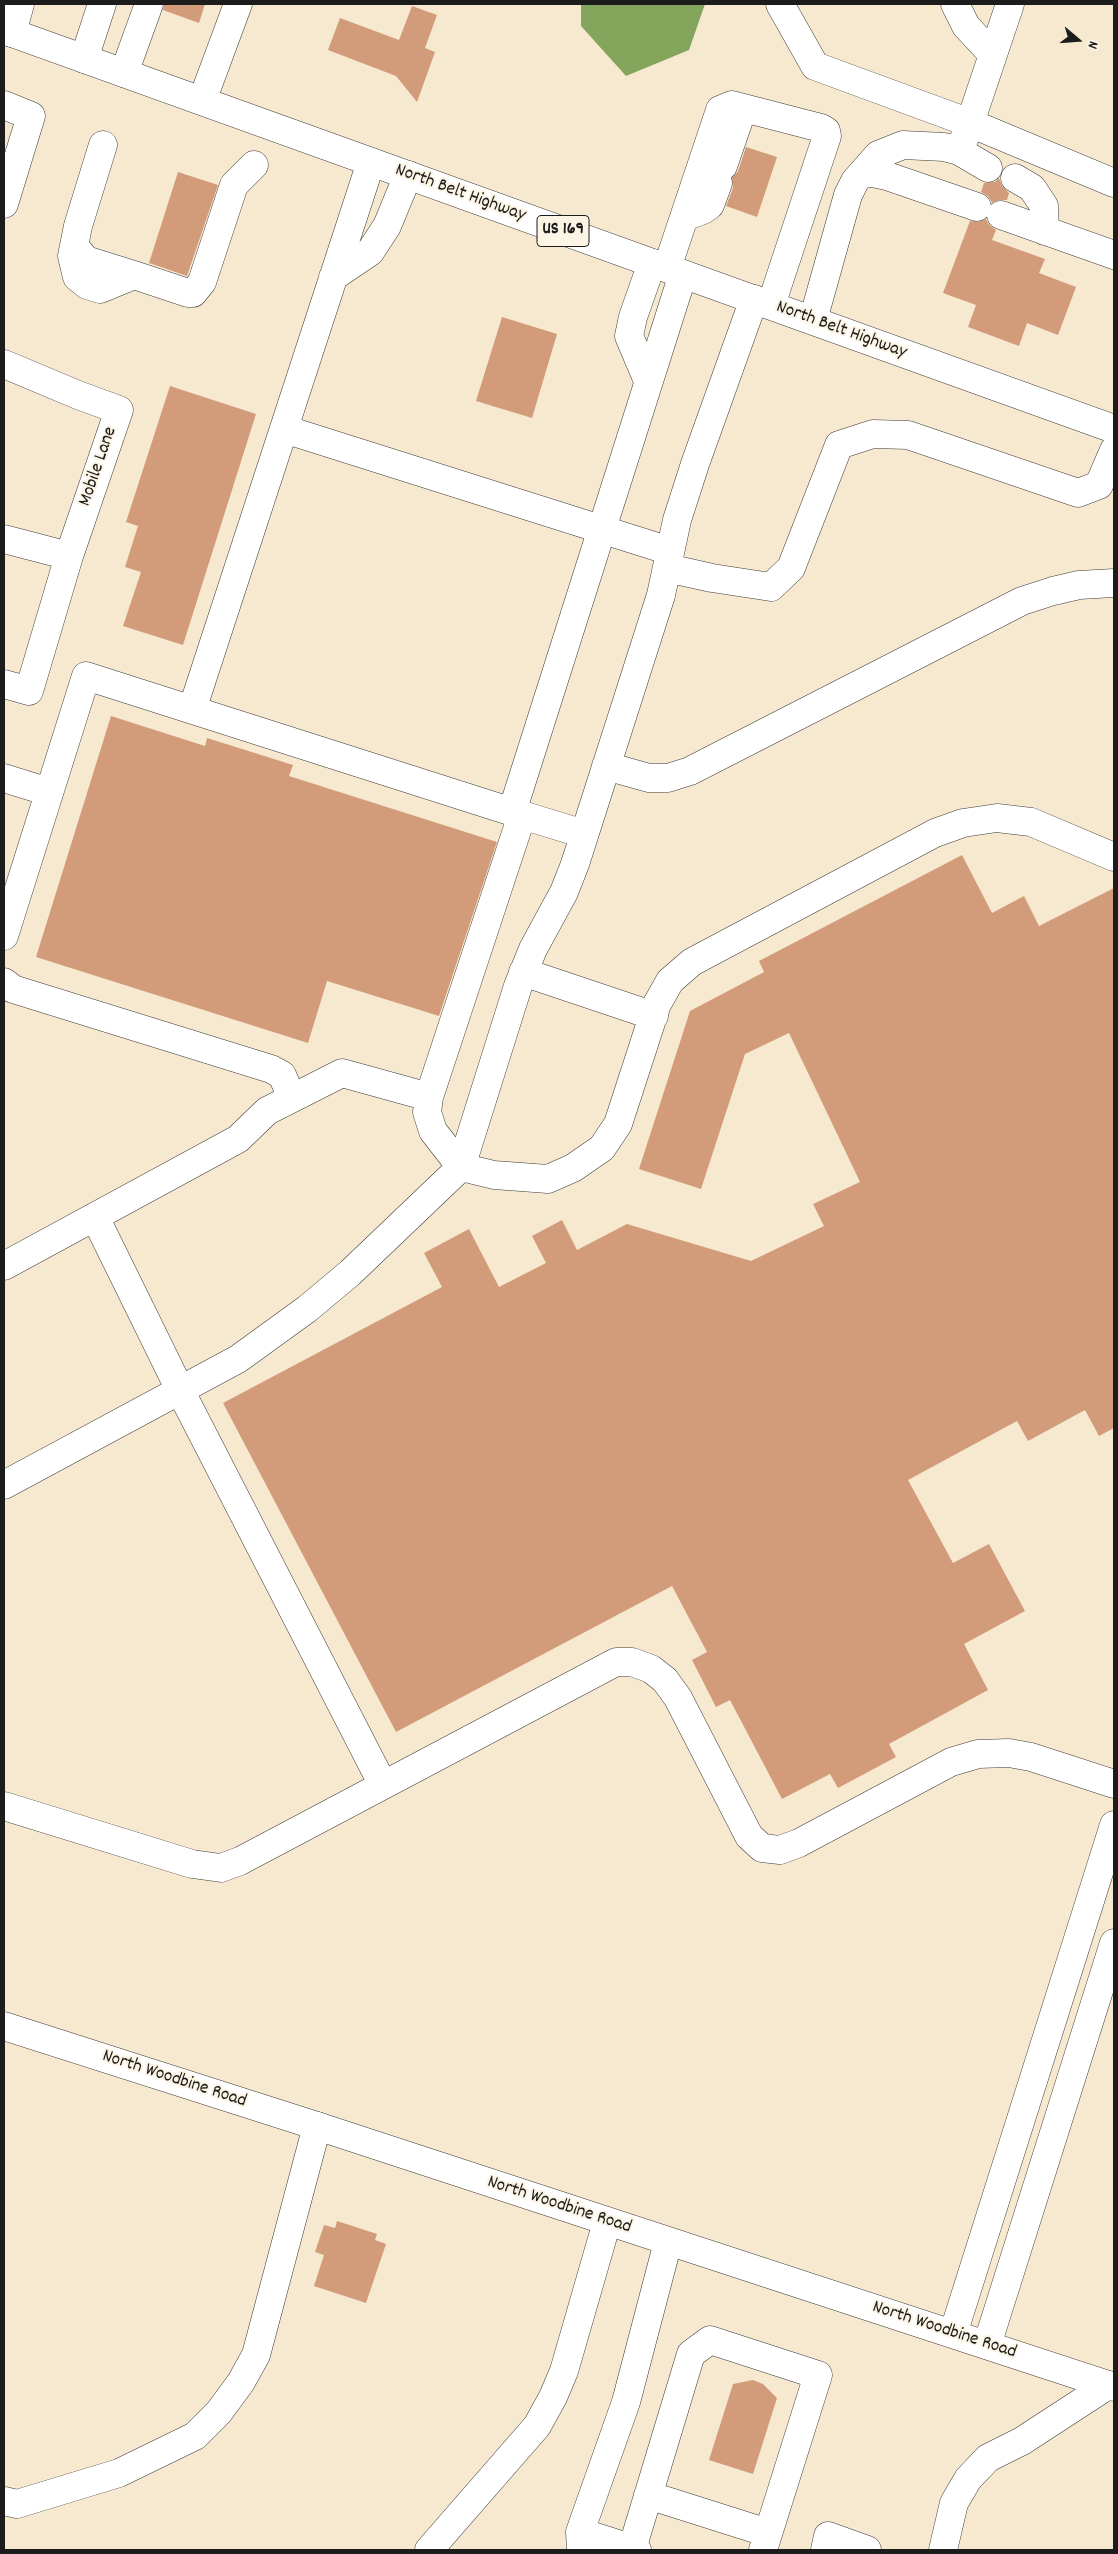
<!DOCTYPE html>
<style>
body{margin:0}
#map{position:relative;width:1118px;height:2554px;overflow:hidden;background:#f7e8d0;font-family:Dekko,sans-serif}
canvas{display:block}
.frame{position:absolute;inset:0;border:5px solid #1c1c1c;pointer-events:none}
.north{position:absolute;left:1053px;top:15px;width:50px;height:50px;-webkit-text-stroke:4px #fcf5e5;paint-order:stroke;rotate:108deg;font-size:14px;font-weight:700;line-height:20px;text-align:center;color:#1c1c1c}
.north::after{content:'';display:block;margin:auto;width:18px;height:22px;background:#1c1c1c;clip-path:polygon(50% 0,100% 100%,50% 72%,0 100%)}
</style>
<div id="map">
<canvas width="1118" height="2554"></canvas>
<div class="frame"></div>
<div class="north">N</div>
</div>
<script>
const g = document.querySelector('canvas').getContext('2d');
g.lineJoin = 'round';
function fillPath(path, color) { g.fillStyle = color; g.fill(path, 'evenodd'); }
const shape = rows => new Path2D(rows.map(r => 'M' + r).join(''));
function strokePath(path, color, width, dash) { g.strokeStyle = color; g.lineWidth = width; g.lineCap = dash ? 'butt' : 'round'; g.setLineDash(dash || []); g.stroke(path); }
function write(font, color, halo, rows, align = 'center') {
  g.font = font + ' Dekko,sans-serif'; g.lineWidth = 4; g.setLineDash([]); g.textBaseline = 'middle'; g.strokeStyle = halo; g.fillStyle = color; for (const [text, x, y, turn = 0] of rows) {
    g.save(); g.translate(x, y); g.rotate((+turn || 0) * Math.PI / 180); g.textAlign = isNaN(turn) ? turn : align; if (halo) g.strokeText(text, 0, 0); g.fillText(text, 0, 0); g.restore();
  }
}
fillPath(shape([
 [581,4,705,4,689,50,626,76,581,26]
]), '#83a65c');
fillPath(shape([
 [164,4,205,4,199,23,163,10],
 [412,6,437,15,425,48,435,52,417,102,396,76,328,50,340,18,399,40],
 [746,147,777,157,757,217,726,206,733,188,732,178,738,171],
 [178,172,218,185,187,276,149,263],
 [999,178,1002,186,1009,193,1007,200,999,200,992,203,988,196,981,192,984,183,995,182],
 [986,219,989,225,996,230,992,240,1045,259,1039,273,1076,287,1058,335,1027,323,1019,346,968,327,976,305,943,293,970,221,979,222],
 [502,317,557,334,532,418,476,401],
 [170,386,256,414,183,645,123,626,141,572,125,567,138,526,126,522],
 [111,716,205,746,207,738,293,765,289,776,497,842,439,1016,327,981,308,1043,36,957],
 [962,855,992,913,1024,896,1039,926,1114,888,1114,1428,1099,1436,1085,1410,1028,1441,1017,1421,908,1480,953,1563,989,1544,1025,1611,964,1644,988,1690,889,1744,896,1757,838,1788,830,1774,782,1799,730,1700,716,1707,692,1660,707,1652,672,1586,396,1732,223,1403,442,1287,424,1253,469,1229,499,1287,546,1263,532,1236,562,1220,577,1250,627,1224,751,1261,824,1226,813,1204,860,1182,789,1033,745,1054,701,1189,639,1169,690,1011,764,972,759,961],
 [337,2221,377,2234,375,2240,386,2244,366,2303,314,2286,324,2255,315,2252,324,2225,335,2228],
 [753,2380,763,2384,777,2398,753,2474,709,2460,733,2384]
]), '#d29c7a');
const minor = shape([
 [780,4,815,66,970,123,964,139],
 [955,4,966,26,992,54],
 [1010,4,970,123,1114,183],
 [12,33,20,4],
 [84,59,102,4],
 [124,73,149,4],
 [202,101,238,4],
 [4,105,31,116,4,204],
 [103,145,78,226,72,256,77,277,87,285,100,289,134,275,188,293,193,293,202,282,234,185,254,165],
 [723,166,743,108],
 [862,174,873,173,887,176,977,207],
 [1015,178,1032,188,1044,206,1045,231],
 [1001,215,1114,255],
 [684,217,703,210,710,205,718,183],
 [74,246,86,260,134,275],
 [667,268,720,110,732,105,821,128,826,131,827,136,771,305],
 [333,277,370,252,387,226,408,175],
 [813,320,848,195,855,181,878,155,903,145,944,147,959,151,988,168],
 [4,364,78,395,119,410,69,556,29,691,4,684],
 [648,381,629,336,633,317,652,263],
 [284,429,670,551],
 [4,539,69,556],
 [667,568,712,578,771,587,791,568,839,445,873,434,908,435,1078,493,1099,485,1114,450],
 [192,710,371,162],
 [606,766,649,778,668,778,690,771,1022,601,1053,591,1079,585,1114,583],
 [4,778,49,792],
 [512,812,683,274],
 [522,815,584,834],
 [4,936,86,676,522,815,429,1097],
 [523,972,654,1016],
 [4,982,13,989,271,1069,282,1075,292,1098],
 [95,1217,180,1390,383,1785],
 [4,1266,238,1139,267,1111,342,1073,429,1097,427,1112,433,1131,461,1167,494,1175,548,1179,573,1168,602,1148,618,1124,657,1004,670,981,692,962,935,833,963,823,997,818,1031,822,1114,857],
 [4,1485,238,1359,307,1309,350,1273,461,1167,518,986,533,949,564,892,575,864,661,595,677,520,695,464,754,299],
 [4,1806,192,1864,221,1868,240,1861,616,1662,632,1662,651,1669,665,1680,678,1698,749,1836,762,1848,780,1850,799,1843,951,1762,978,1754,1009,1753,1031,1757,1114,1784],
 [953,2334,1114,1825],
 [987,2345,1114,1943],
 [648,2495,768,2533],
 [4,2501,17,2504,119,2473,195,2436,219,2412,241,2382,256,2355,317,2126],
 [580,2532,637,2550],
 [632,2549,691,2354,710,2340,818,2375,763,2550],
 [429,2550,537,2426,553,2397,564,2371,607,2222],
 [581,2550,580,2532,626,2402,668,2242],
 [825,2550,828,2536,867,2550],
 [943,2550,954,2503,968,2479,988,2458,1022,2441,1108,2385]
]);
const major = shape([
 [4,30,1114,429],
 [4,2026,317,2126,1114,2387]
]);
strokePath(minor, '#3d3b37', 29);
strokePath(major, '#3d3b37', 29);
strokePath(minor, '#fff', 28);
strokePath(major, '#fff', 28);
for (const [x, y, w] of [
 [563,231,52]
]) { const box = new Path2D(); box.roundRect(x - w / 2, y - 15.5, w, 31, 4); g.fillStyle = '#fcf5e5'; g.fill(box); strokePath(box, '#1c1c1c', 1); }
write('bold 18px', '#1c1c1c', null, [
 ["US 169",563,231]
]);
write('19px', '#1c1c1c', '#fcf5e5', [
 ["North Belt Highway",460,194,20],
 ["North Belt Highway",841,331,20],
 ["Mobile Lane",99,467,-71],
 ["North Woodbine Road",174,2080,18],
 ["North Woodbine Road",559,2206,18],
 ["North Woodbine Road",944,2331,18]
]);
</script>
